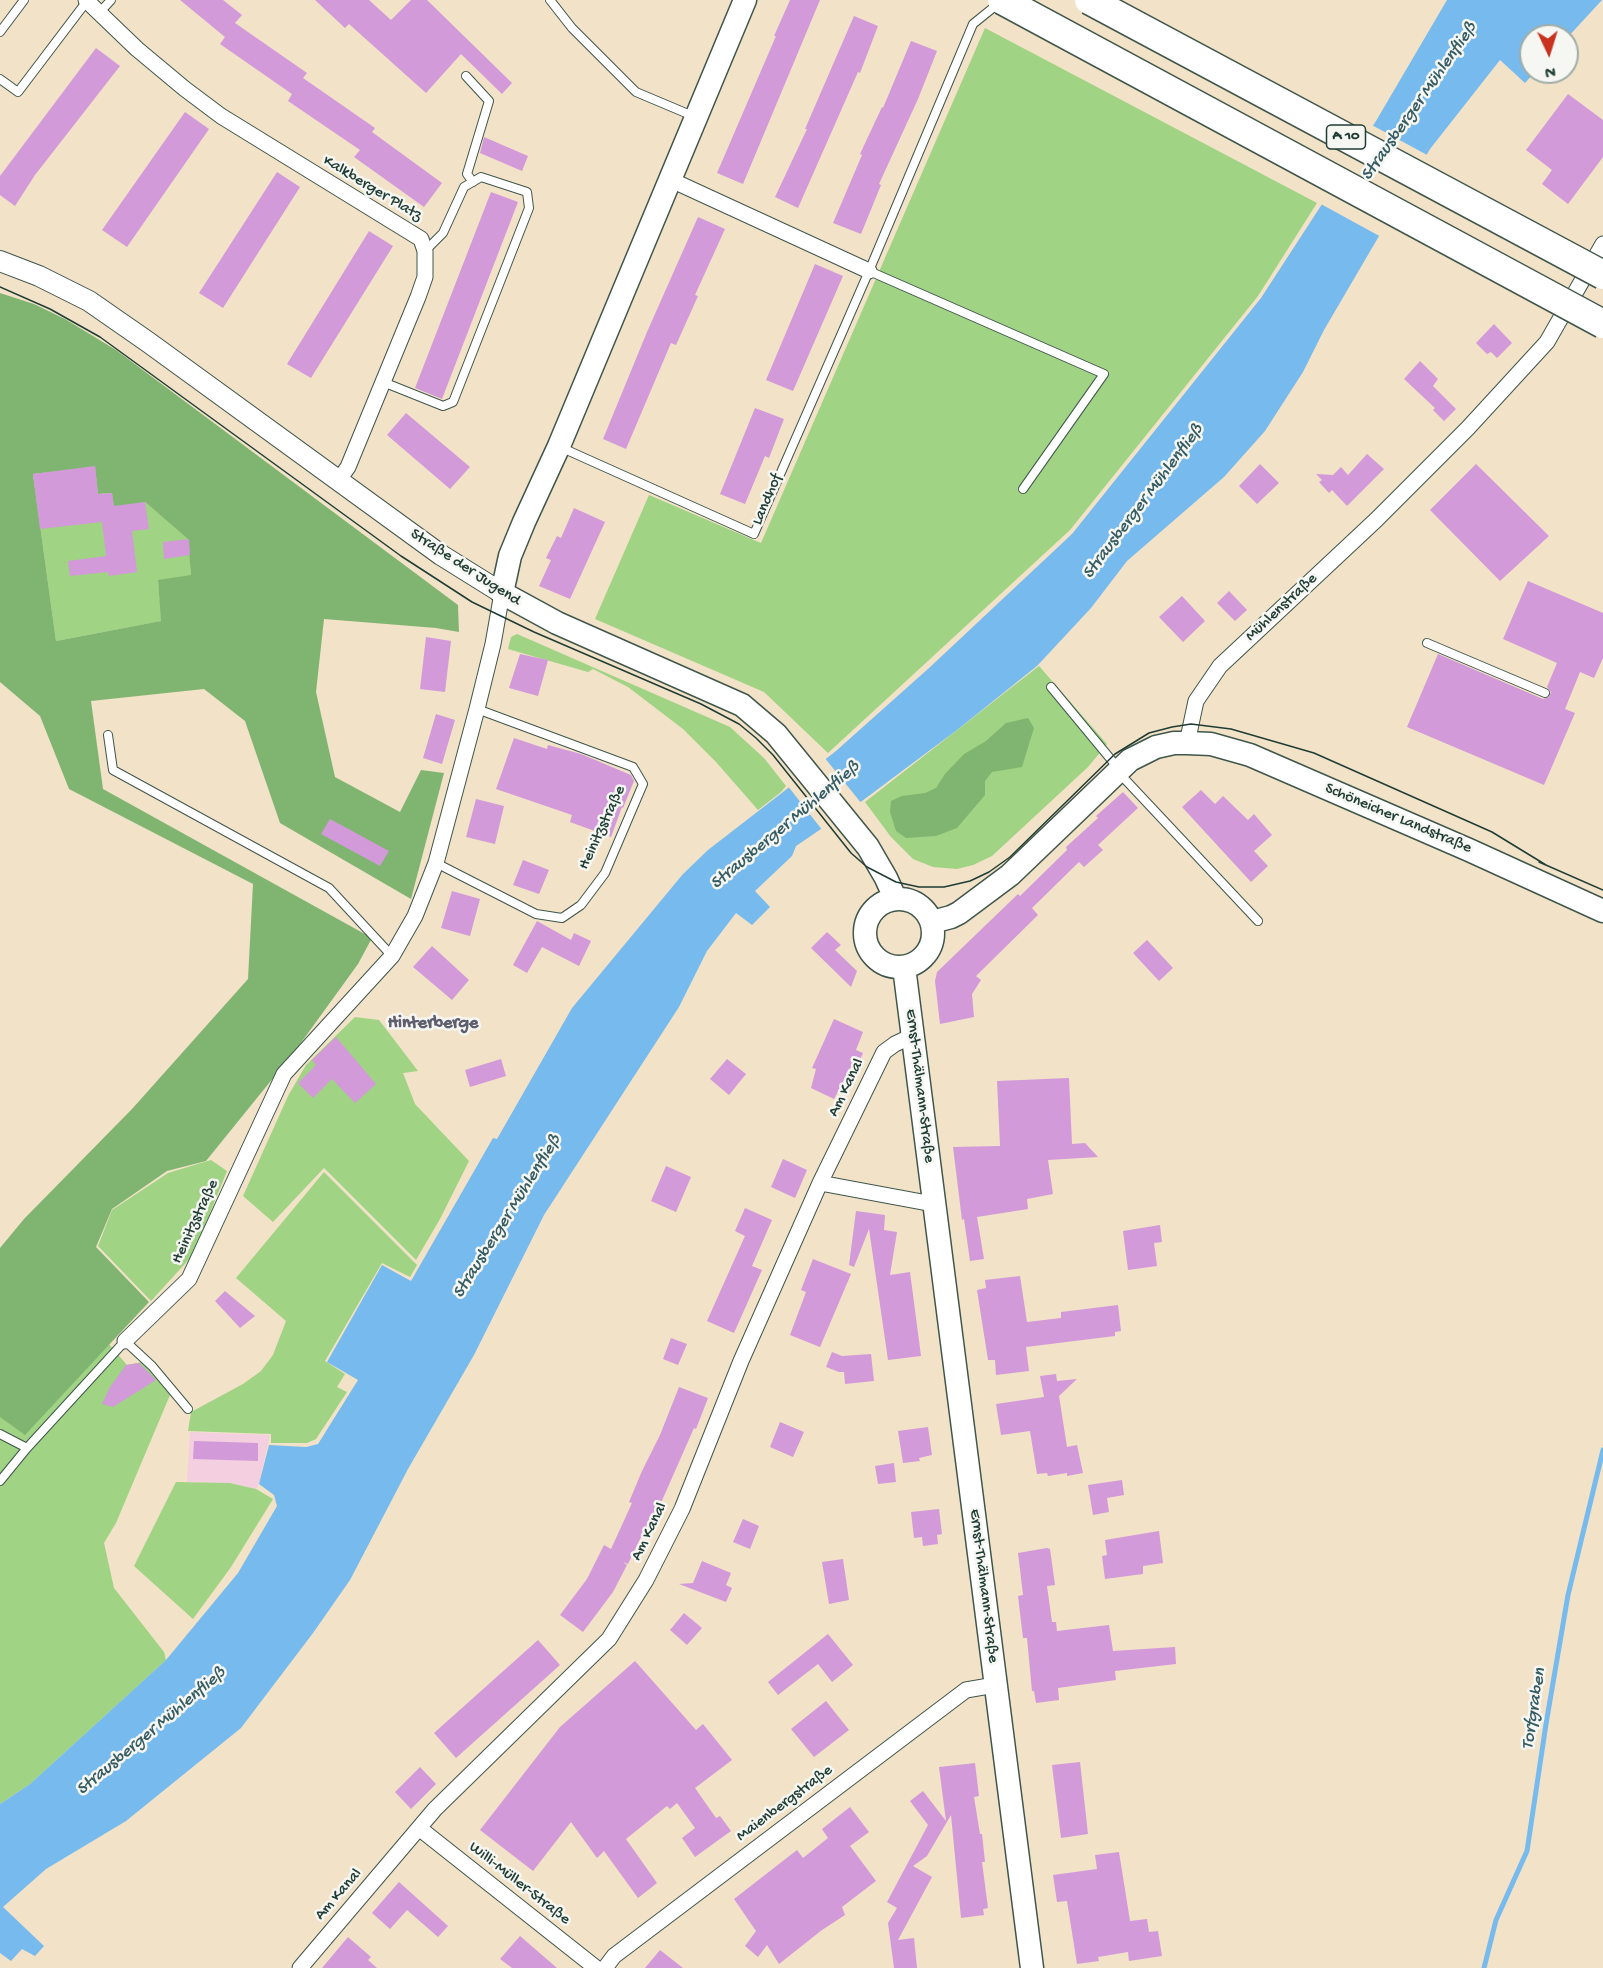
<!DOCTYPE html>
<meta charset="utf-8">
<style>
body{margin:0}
#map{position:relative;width:1603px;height:1968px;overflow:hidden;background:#f2e2c8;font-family:"Gochi Hand",sans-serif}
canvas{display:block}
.north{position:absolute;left:1519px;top:24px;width:60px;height:60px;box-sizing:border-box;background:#f6f6f2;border:2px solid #a0aca6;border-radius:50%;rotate:176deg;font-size:16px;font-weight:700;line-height:24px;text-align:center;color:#1f3d34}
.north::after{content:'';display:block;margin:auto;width:21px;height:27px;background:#c8321e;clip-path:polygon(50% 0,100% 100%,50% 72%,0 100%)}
</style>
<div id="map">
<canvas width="1603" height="1968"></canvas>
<div class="north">N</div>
</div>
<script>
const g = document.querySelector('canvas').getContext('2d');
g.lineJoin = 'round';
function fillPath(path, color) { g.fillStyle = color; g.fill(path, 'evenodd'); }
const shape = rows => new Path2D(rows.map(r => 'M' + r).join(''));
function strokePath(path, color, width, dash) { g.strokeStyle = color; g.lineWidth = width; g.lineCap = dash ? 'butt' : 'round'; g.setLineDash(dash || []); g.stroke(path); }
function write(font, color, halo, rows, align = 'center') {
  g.font = font + ' "Gochi Hand",sans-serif'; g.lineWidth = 5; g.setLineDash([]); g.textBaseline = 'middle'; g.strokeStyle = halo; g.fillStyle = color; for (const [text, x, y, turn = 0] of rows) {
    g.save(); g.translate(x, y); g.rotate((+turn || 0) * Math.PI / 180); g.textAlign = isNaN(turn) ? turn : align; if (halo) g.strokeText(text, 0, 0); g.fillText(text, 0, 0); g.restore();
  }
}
fillPath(shape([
 [190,1432,270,1435,259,1484,256,1489,230,1483,187,1482]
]), '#f3cfdf');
fillPath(shape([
 [985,28,1317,203,1258,296,1070,530,828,753,764,692,595,619,649,495,761,543],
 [95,466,99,494,112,493,128,504,145,502,189,539,191,576,158,581,162,621,56,641,33,474],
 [517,634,730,727,764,758,786,786,781,792,758,810,716,762,683,729,628,687,593,669,588,672,508,649,511,637],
 [1039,666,1107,744,1088,767,992,856,973,865,957,869,933,867,913,859,891,837,865,802],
 [355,1017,379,1020,418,1071,403,1073,415,1104,469,1161,440,1219,416,1260,324,1168,273,1222,243,1196,288,1096,306,1065],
 [211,1160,227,1171,193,1255,151,1301,98,1246,112,1210,168,1173],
 [324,1172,417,1265,410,1277,382,1263,325,1361,345,1374,337,1387,347,1392,316,1439,307,1443,271,1443,271,1434,188,1431,191,1412,243,1384,261,1371,273,1355,286,1321,236,1278],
 [109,1344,127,1365,142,1362,170,1395,116,1523,104,1543,114,1588,164,1652,166,1660,30,1784,0,1804,0,1408,28,1428],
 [176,1482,230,1483,256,1489,273,1499,231,1567,193,1619,134,1566]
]), '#a0d383');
fillPath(shape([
 [0,293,34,304,65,319,116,350,458,605,459,632,436,628,324,619,316,692,335,777,400,812,421,770,444,773,411,899,280,823,245,721,204,689,91,701,103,789,372,938,358,964,295,1051,206,1161,167,1171,112,1209,96,1247,149,1302,25,1435,0,1417,0,1248,24,1219,132,1109,248,979,253,884,69,789,40,716,0,682],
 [95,467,98,494,112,493,114,509,145,502,188,539,191,575,158,580,161,621,56,641,33,474],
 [1028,718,1034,728,1022,767,992,772,985,781,985,795,957,828,936,836,906,838,896,831,890,812,891,801,902,796,925,793,936,788,945,774,964,754,986,741,1006,723]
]), '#80b571');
fillPath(shape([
 [1447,0,1602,0,1567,38,1567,36,1531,36,1531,72,1535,72,1525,83,1500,60,1430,149,1324,330,1303,372,1265,431,1224,477,1127,561,1091,608,1037,666,957,730,862,801,796,846,792,856,755,891,770,907,752,925,736,913,707,951,679,1007,544,1215,474,1355,408,1469,350,1580,313,1633,241,1728,126,1821,46,1869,3,1907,44,1946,35,1956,22,1949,11,1961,0,1953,0,1804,30,1784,166,1660,238,1573,277,1506,274,1495,259,1484,269,1445,306,1447,318,1444,358,1380,327,1362,382,1265,411,1281,493,1138,497,1139,572,1008,683,874,708,850,836,751,929,668,1072,534,1261,298,1376,121]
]), '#77baed');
fillPath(shape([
 [1370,124,1429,156,1383,238,1319,203],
 [824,757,862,804,823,831,787,785]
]), '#f2e2c8');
strokePath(shape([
 [1484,1968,1496,1920,1527,1851,1546,1724,1568,1595,1603,1450]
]), '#77baed', 5);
fillPath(shape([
 [180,0,223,0,242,15,235,23,307,73,303,78,375,128,372,132,442,183,424,207,354,157,360,150,288,101,292,94,220,44,225,37],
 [315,0,369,0,391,20,411,0,427,0,512,83,502,94,461,54,426,93,349,24,345,28],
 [790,0,820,0,743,184,717,173,776,36,774,36],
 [854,16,878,26,860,73,858,72,798,208,775,197,807,129,805,129],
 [911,41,937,51,918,99,879,184,881,185,861,234,833,223,862,155,860,154,882,107,883,108],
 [96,48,120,66,35,175,15,206,0,195,0,176],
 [1568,94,1603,120,1603,157,1568,204,1542,184,1552,170,1526,150],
 [185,112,209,129,127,247,102,230],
 [484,137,528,156,522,171,480,153],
 [277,172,300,187,223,308,199,293],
 [491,192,518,202,442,399,415,388],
 [698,217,725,229,695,295,698,296,676,345,671,343,626,449,603,439,647,332],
 [369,231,393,246,311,378,287,364],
 [815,264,843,276,793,391,766,380],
 [1494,324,1512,343,1497,358,1491,352,1487,354,1476,343],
 [1420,361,1438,379,1433,386,1456,409,1444,421,1433,410,1435,408,1404,379],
 [755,408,784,419,769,458,765,456,745,504,720,494],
 [406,413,470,467,450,489,387,435],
 [1367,454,1384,469,1347,506,1332,490,1329,493,1319,482,1322,480,1316,474,1333,475,1341,467,1348,475],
 [1260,464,1279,483,1257,504,1239,486],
 [1476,464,1549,536,1500,581,1430,510],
 [95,466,98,494,112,493,114,506,145,502,149,529,132,531,137,572,109,576,108,572,70,576,68,561,106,556,102,522,40,529,33,474],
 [574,508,605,522,570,599,539,586,551,560,546,558,557,536,561,538],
 [189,539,190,555,164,559,163,542],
 [1528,581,1603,613,1603,658,1594,678,1580,672,1565,709,1575,713,1544,785,1407,727,1438,654,1543,699,1549,697,1551,692,1547,687,1557,663,1503,639],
 [1229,591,1247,610,1235,621,1217,603],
 [1182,596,1205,621,1183,642,1159,617],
 [426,637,451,641,445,692,420,689],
 [520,654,548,660,538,696,509,688],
 [436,714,455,720,442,764,423,758],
 [514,738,547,749,548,745,581,754,631,775,634,781,623,808,622,807,611,837,570,822,572,815,496,789],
 [1201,790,1215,804,1223,796,1248,820,1254,814,1272,835,1254,851,1268,866,1251,882,1182,807],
 [1123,792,1138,808,1098,845,1103,850,1084,867,1079,862,1032,908,1038,915,976,976,981,980,972,994,974,1017,940,1024,935,981,937,972,1018,894,1020,896,1067,850,1066,847,1098,818,1096,816],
 [476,799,504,806,495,844,466,837],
 [330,819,389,851,380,866,321,834],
 [523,860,549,870,539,894,513,885],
 [452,891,480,899,470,936,441,928],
 [537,921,571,940,574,933,591,941,579,966,542,947,527,973,513,965],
 [827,932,841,945,835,950,857,971,851,987,811,948],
 [1147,940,1173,968,1159,981,1133,953],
 [432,946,469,980,452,1000,413,967],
 [834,1019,863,1032,856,1050,863,1053,857,1067,852,1065,834,1099,811,1088,816,1069,812,1068],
 [336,1037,376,1084,355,1103,332,1079,313,1098,298,1083,316,1065,312,1060],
 [501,1059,506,1076,470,1087,465,1070],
 [727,1059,746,1074,729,1095,710,1079],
 [1069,1078,1072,1144,1085,1143,1098,1157,1048,1160,1053,1194,1027,1199,1028,1209,977,1217,984,1259,970,1261,964,1219,962,1220,953,1147,1000,1146,997,1081],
 [783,1159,807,1170,795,1198,771,1187],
 [666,1166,691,1177,676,1212,651,1201],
 [745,1208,772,1220,752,1266,762,1270,734,1333,707,1321,745,1236,735,1231],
 [856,1211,885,1215,884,1230,897,1232,890,1275,910,1272,921,1356,888,1360,869,1229,854,1267,849,1265],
 [1160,1225,1162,1242,1154,1243,1157,1266,1128,1270,1123,1231],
 [813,1259,851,1274,820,1347,790,1335,806,1292,801,1290],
 [1020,1276,1027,1322,1061,1318,1061,1312,1118,1305,1121,1331,1115,1332,1115,1336,1026,1347,1029,1371,996,1375,995,1360,988,1360,977,1290,986,1288,985,1280],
 [225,1291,255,1316,240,1328,215,1301],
 [671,1338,687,1344,678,1365,663,1359],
 [832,1352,842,1356,871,1354,874,1381,845,1384,844,1372,839,1372,826,1367],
 [139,1363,156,1380,113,1407,102,1404,110,1387,126,1365],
 [1056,1374,1057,1381,1077,1379,1059,1396,1067,1447,1077,1445,1083,1473,1067,1476,1067,1473,1048,1476,1047,1473,1037,1474,1030,1431,1001,1435,996,1404,1044,1397,1040,1376],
 [679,1387,708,1398,696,1429,694,1428,645,1539,641,1537,628,1564,623,1562,627,1565,613,1592,583,1632,560,1615,587,1579,604,1545,611,1549,632,1503,629,1502,642,1471,660,1435],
 [780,1422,804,1432,793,1457,770,1447],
 [928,1427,932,1455,919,1458,920,1461,903,1463,898,1431],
 [194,1441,258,1443,258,1461,193,1459],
 [894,1463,896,1482,878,1484,875,1466],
 [1122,1480,1124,1495,1107,1498,1109,1512,1093,1515,1088,1485],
 [939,1509,942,1534,937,1535,938,1544,923,1546,922,1537,914,1538,911,1512],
 [743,1519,759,1526,750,1549,733,1542],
 [1159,1531,1163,1563,1143,1566,1143,1574,1105,1579,1102,1556,1107,1555,1105,1540],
 [1047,1548,1050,1549,1055,1585,1047,1586,1052,1622,1056,1622,1057,1631,1109,1625,1113,1651,1175,1647,1176,1664,1115,1671,1116,1680,1058,1688,1059,1700,1036,1703,1034,1691,1032,1691,1027,1638,1023,1638,1018,1596,1023,1595,1018,1553],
 [843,1559,849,1600,829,1604,822,1562],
 [702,1561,731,1573,726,1585,732,1588,726,1602,679,1584,693,1583],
 [684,1613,702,1628,687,1645,670,1630],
 [828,1634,853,1665,832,1682,818,1664,778,1695,768,1682],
 [538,1640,560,1665,456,1758,434,1733],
 [635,1661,696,1730,703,1724,732,1760,695,1788,716,1818,720,1816,731,1831,695,1857,682,1838,695,1828,677,1803,670,1809,667,1806,626,1839,657,1883,638,1898,604,1851,597,1858,571,1822,533,1871,480,1830,560,1727],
 [826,1701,849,1730,814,1757,791,1729],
 [1080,1762,1088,1834,1061,1838,1052,1765],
 [975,1763,979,1796,974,1797,980,1834,982,1834,985,1862,982,1862,988,1908,983,1909,984,1915,961,1918,951,1815,927,1856,913,1866,932,1877,898,1940,914,1938,917,1968,894,1968,888,1923,897,1908,887,1902,928,1825,910,1801,923,1791,946,1821,939,1767],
 [420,1767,436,1784,411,1809,395,1792],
 [850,1807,869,1832,850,1846,876,1881,842,1907,845,1915,822,1930,779,1964,767,1945,758,1957,745,1946,756,1931,734,1899,797,1850,803,1858,828,1838,822,1829],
 [1119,1852,1130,1921,1147,1919,1149,1932,1158,1931,1162,1956,1129,1961,1128,1952,1098,1957,1099,1961,1077,1964,1067,1901,1057,1902,1053,1875,1097,1869,1095,1855],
 [399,1882,448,1926,438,1937,407,1910,390,1929,372,1913],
 [520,1936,542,1955,557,1968,512,1968,500,1959],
 [348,1937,371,1957,368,1960,377,1968,322,1968],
 [660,1950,683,1968,645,1968]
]), '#d29ad9');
const service = shape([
 [550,0,572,28,636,92,693,116],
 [100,12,111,0],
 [0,32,24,0],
 [466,76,489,101,467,174,473,182],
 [0,79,18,92,87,1],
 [869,271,1104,374,1023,489],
 [383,382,443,406,453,402,529,208,527,192,481,177,464,187,443,233,425,251],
 [560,447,754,534,869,271,973,24,999,3],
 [1427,643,1545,693],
 [1051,687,1118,768],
 [108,735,113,770,329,888,392,956],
 [1120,774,1258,921],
 [436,863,536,914,562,918,581,905,605,873,643,784,633,767,477,709],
 [0,1434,27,1448],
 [0,1481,27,1448,125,1341,152,1366,188,1409]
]);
const minor = shape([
 [86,0,137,49,185,89,221,116,421,239,425,251,425,277,418,297,348,467,338,481],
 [669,179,869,271],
 [1187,743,1196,701,1220,666,1376,520,1468,428,1547,342,1603,244],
 [820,1183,933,1204],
 [125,1341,189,1279,284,1074,392,956,415,916,436,863,477,709,493,644,502,593],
 [419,1828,596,1968],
 [300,1968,435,1809,609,1639,646,1580,682,1509,741,1361,820,1183,884,1052,895,1044,912,1036],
 [605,1968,614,1956,966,1690,995,1685]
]);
const tertiary = shape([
 [0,261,39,276,89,301,148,342,441,555,502,593]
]);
const secondary = shape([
 [745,0,559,446,524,522,510,556,502,593,557,623,742,705,776,734,868,847,886,878,895,898],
 '865 933a34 34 0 1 1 68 0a34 34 0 1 1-68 0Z',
 [932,922,951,917,959,913,1010,875,1130,760,1156,747,1174,743,1187,743,1211,744,1250,755,1469,850,1603,911],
 [904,967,1032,1968]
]);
strokePath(service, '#3f564a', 10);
strokePath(minor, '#3f564a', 17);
strokePath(tertiary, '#3f564a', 22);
strokePath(secondary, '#3f564a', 25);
strokePath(service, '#fff', 8);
strokePath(minor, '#fff', 15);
strokePath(tertiary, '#fff', 20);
strokePath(secondary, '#fff', 22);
strokePath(shape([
 [0,287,50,309,100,337,401,556,472,602,534,632,701,704,739,724,756,738,773,755,851,853,867,867,896,882,919,887,944,887,970,881,989,872,1010,857,1115,754,1149,733,1172,727,1191,724,1231,729,1314,753,1492,832,1546,865],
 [1539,862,1603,890]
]), '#1f3d34', 1.5);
const motorwayBridge = shape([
 [1002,0,1603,324],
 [1089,0,1603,275]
]);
strokePath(motorwayBridge, '#3f564a', 31, []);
strokePath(motorwayBridge, '#fff', 28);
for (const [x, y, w] of [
 [1346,137,39]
]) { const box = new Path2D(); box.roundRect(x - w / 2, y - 12, w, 24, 4.5); g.fillStyle = '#f6f6f2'; g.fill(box); strokePath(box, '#1f3d34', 1.5); }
write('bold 15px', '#1f3d34', null, [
 ["A 10",1346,137]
]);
write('16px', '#1f3d34', '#f6f6f2', [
 ["Kalkberger Platz",372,189,31],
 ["Landhof",768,500,-67],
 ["Straße der Jugend",465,568,33],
 ["Mühlenstraße",1282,608,-43],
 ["Schöneicher Landstraße",1398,819,23],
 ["Heinitzstraße",603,828,-65],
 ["Ernst-Thälmann-Straße",919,1086,83],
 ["Am Kanal",847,1088,-64],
 ["Heinitzstraße",196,1222,-65],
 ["Am Kanal",650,1532,-64],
 ["Ernst-Thälmann-Straße",983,1586,83],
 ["Maienbergstraße",785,1804,-37],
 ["Willi-Müller-Straße",519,1884,38],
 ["Am Kanal",339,1895,-49]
]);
write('italic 18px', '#355c62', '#f6f6f2', [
 ["Strausberger Mühlenfließ",1420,102,-55],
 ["Strausberger Mühlenfließ",1144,502,-53],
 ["Strausberger Mühlenfließ",786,826,-40],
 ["Strausberger Mühlenfließ",508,1217,-58],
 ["Torfgraben",1535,1709,-81],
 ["Strausberger Mühlenfließ",152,1732,-40]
]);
write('bold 18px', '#5e5e6e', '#f6f6f2', [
 ["Hinterberge",433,1024]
]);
</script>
